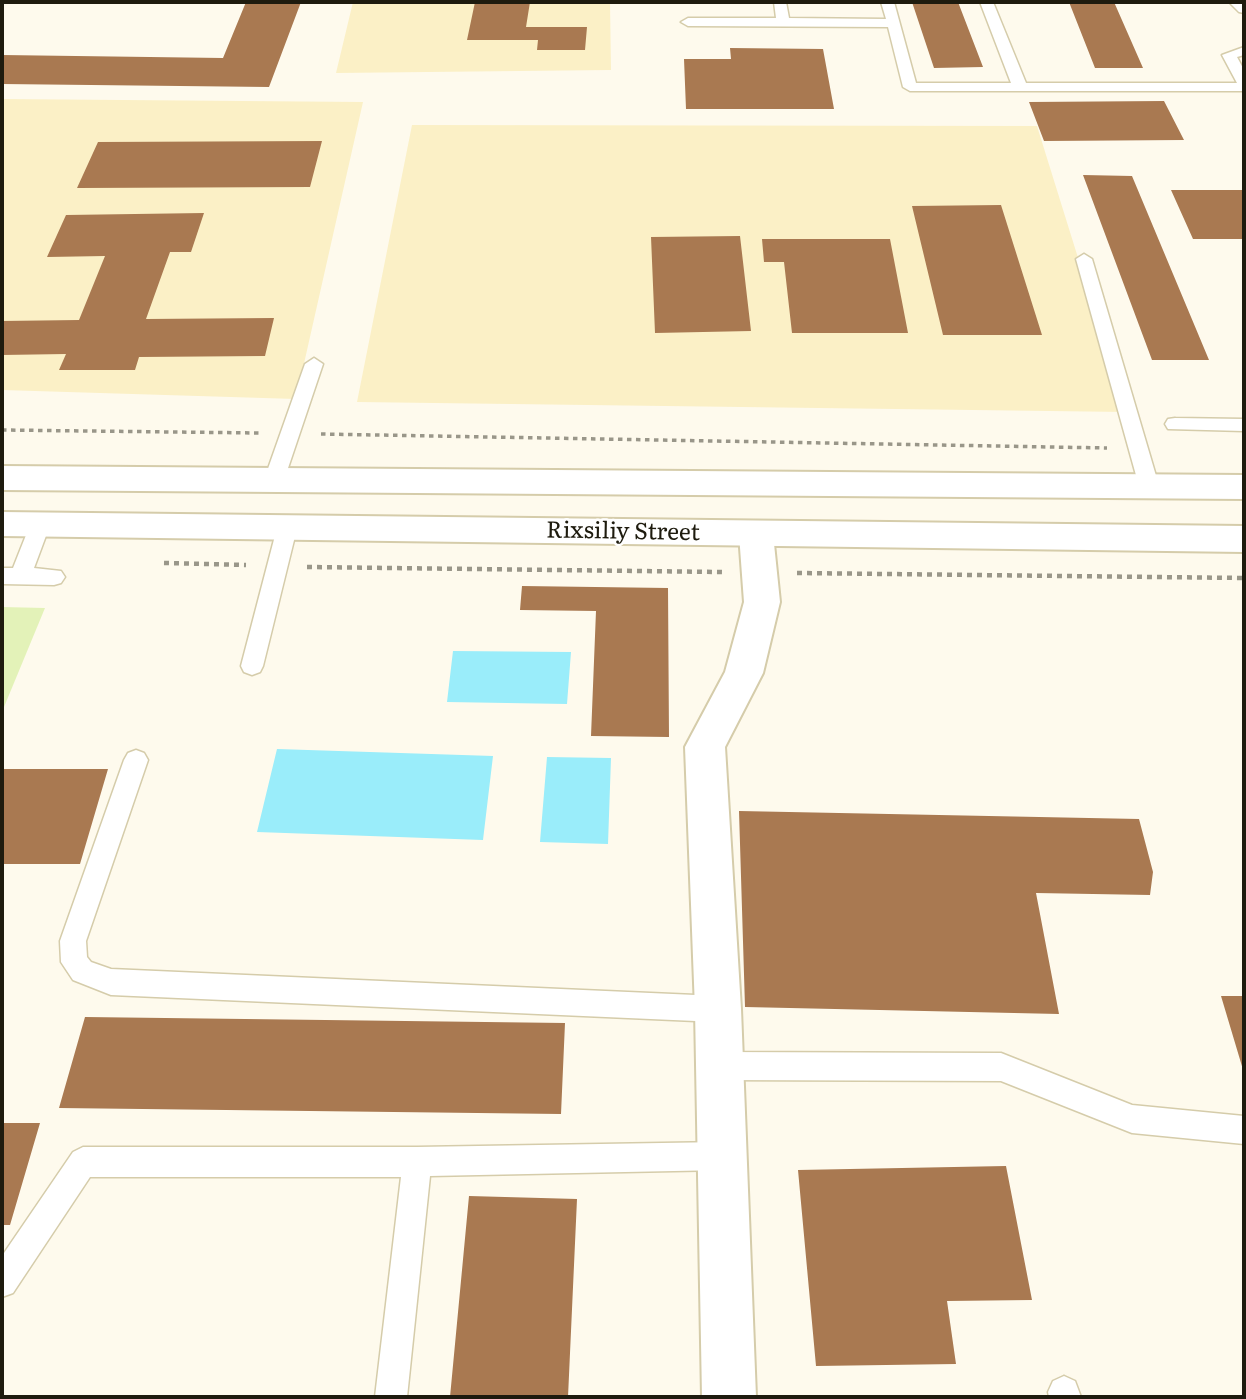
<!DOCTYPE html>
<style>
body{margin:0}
#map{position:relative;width:1246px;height:1399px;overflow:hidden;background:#fefaed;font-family:Literata,serif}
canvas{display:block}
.frame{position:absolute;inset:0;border:4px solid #1e1b0e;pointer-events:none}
</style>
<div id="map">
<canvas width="1246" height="1399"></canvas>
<div class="frame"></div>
</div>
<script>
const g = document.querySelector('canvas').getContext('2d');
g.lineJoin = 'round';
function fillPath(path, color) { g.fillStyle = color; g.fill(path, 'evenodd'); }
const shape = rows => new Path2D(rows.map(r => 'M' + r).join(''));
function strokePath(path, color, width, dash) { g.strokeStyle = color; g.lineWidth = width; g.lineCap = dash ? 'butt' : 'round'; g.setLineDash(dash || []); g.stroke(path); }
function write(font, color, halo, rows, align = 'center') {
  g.font = font + ' Literata,serif'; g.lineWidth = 5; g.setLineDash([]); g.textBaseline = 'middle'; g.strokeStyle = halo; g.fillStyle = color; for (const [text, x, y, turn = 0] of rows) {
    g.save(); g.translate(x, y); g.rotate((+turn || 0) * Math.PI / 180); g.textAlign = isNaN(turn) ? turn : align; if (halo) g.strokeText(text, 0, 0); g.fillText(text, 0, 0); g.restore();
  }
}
fillPath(shape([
 [353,2,610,2,611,70,336,73],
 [2,99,363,102,296,399,2,390],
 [412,125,1037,126,1126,412,357,402]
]), '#fbf0c6');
fillPath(shape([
 [2,607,45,608,4,707,2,707]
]), '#e3f2b8');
fillPath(shape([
 [453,651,571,652,567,704,447,702],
 [277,749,493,756,483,840,257,832],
 [547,757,611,758,608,844,540,842]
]), '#9aedfa');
fillPath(shape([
 [246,2,301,2,269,87,2,84,2,55,223,58],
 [475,2,530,2,526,27,587,27,585,50,537,50,538,40,467,40],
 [912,2,958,2,983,67,934,68],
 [1069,2,1114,2,1143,68,1095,68],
 [730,48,823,49,834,109,686,109,684,59,731,59],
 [1164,101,1184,140,1044,141,1029,102],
 [322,141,310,187,77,188,98,142],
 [1083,175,1132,176,1209,360,1152,360],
 [1171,190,1244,190,1244,239,1193,239],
 [1001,205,1042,335,943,335,912,206],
 [204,213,191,252,170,252,146,319,274,318,265,356,139,357,135,370,59,370,66,354,2,355,2,321,79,320,105,256,47,257,66,215],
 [740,236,751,331,655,333,651,237],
 [762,239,890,239,908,333,792,333,784,262,764,262],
 [522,586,668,588,669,737,591,736,596,611,520,610],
 [2,769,108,769,80,864,2,864],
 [739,811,1139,819,1153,872,1150,895,1036,893,1059,1014,745,1007],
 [1221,996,1244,996,1244,1073],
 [85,1017,565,1023,561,1114,59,1108],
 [2,1123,40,1123,10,1225,2,1225],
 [1006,1166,1032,1300,947,1301,956,1364,816,1366,798,1170],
 [469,1196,577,1199,568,1397,450,1397]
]), '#a97951');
const lane = shape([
 [774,2,786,2,789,18,886,19,881,2,894,2,916,83,1011,83,980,2,993,2,1026,83,1237,83,1222,55,1244,47,1244,55,1237,57,1244,70,1244,91,910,91,903,87,888,27,688,26,681,22,688,18,776,18,774,2],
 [1229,2,1243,2,1244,13,1239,12,1229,2],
 [1084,254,1092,259,1159,486,1156,491,1149,493,1142,491,1139,486,1076,259,1084,254],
 [314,358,323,364,284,480,281,485,267,485,264,480,305,364,314,358],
 [1175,418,1244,419,1244,431,1168,429,1165,424,1168,419,1175,418],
 [40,518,47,520,50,525,34,568,61,571,65,577,61,583,54,585,2,584,2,568,13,568,30,525,33,520,40,518],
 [287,521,294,523,297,528,263,666,260,672,252,675,244,672,241,666,277,528,280,523,287,521],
 [136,750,144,753,148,760,86,941,87,957,91,962,111,969,718,996,728,1000,731,1009,728,1018,718,1022,111,995,73,980,61,962,60,941,124,760,128,753,136,750],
 [720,1052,1001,1053,1132,1105,1244,1116,1244,1144,1132,1133,1001,1081,720,1080,710,1076,706,1066,710,1056,720,1052],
 [723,1142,733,1146,737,1156,733,1166,723,1170,430,1176,407,1397,375,1397,401,1177,90,1177,13,1293,2,1297,2,1256,73,1152,83,1147,417,1147,723,1142],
 [1064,1376,1075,1381,1081,1397,1049,1397,1048,1392,1053,1381,1064,1376]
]);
const street = shape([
 [756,521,768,525,773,534,780,602,763,673,725,747,741,1009,756,1397,702,1397,695,1009,685,747,725,672,744,602,739,534,744,525,756,521]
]);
const secondary = shape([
 [2,466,1244,475,1244,499,2,490,2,466],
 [2,512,1244,526,1244,552,2,536,2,512]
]);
strokePath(lane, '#d5ccaa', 3);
strokePath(street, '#d5ccaa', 4);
strokePath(secondary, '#d5ccaa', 4);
strokePath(shape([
 [2,430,260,433],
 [321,434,1107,448]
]), '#999689', 3.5, [4.5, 4.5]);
strokePath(shape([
 [164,563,246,565],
 [307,567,722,572],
 [797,573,1244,578]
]), '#999689', 4.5, [5, 5]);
fillPath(lane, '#fff');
fillPath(street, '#fff');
fillPath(secondary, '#fff');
write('23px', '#1e1b0e', '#fff', [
 ["Rixsiliy Street",623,532,1]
]);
</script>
